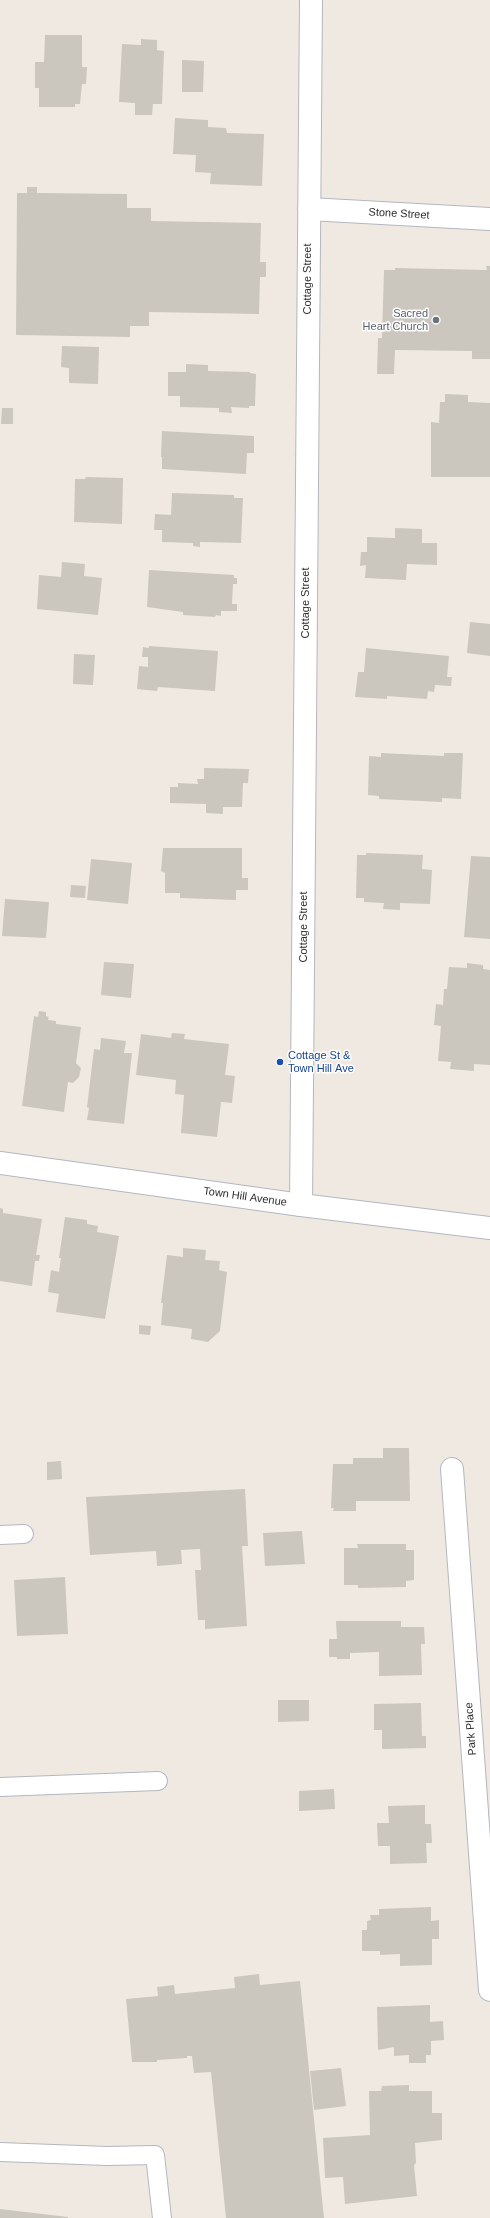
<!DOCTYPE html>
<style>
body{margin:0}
canvas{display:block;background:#efe9e1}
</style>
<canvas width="490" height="2218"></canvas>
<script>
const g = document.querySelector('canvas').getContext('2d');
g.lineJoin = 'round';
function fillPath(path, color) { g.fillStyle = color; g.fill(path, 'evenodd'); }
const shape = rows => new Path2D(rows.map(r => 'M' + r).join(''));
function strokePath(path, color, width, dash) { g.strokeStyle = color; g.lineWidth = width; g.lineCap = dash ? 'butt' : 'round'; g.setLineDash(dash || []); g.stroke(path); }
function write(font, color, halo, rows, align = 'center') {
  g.font = font + ' Arial,sans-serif'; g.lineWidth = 3; g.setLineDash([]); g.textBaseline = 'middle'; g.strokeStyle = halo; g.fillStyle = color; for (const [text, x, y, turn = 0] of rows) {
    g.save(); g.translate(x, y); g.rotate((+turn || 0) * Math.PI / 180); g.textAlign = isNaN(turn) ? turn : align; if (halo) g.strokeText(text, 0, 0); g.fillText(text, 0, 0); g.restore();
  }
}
fillPath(shape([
 [45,35,82,35,82,67,87,67,86,84,82,84,80,104,75,104,75,107,39,107,39,88,35,88,35,62,44,62],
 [141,39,157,40,157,50,164,51,162,104,153,104,152,115,135,115,135,103,119,102,122,44,141,45],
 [182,60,204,61,203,92,182,92],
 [175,118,208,120,208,127,226,128,227,133,264,134,262,186,210,184,211,173,195,172,196,155,173,154],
 [27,187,37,187,37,193,127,194,127,208,151,208,151,221,261,223,260,262,266,262,266,277,260,277,259,314,149,312,149,326,130,326,130,337,16,335,17,193,27,193],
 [486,266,490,266,490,359,472,359,472,351,395,350,394,374,377,374,378,338,382,338,384,270,395,270,395,268,487,270],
 [62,346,99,347,98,384,69,383,69,368,61,367],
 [186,364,208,365,208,371,250,372,250,373,256,374,255,406,249,406,249,408,231,407,232,413,219,412,219,408,180,407,180,396,168,396,168,372,186,372],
 [445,394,468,395,468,402,490,403,490,477,431,477,431,422,439,423,440,402,445,402],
 [2,408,13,408,13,424,1,424],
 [162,431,254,436,254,453,247,453,246,474,162,469,162,457,161,457],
 [86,477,123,478,122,524,74,522,75,479,85,479],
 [172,493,234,495,234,498,243,498,241,543,200,542,200,547,193,546,193,543,162,542,162,530,154,530,155,514,171,515],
 [395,528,422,529,422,543,437,543,437,565,407,564,406,580,365,578,366,565,360,566,361,552,367,552,367,537,395,538],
 [62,562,85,564,84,576,102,578,98,615,37,609,39,575,61,577],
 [149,570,234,575,234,578,237,578,237,584,233,584,232,604,237,604,237,611,221,611,221,616,216,615,215,617,183,615,183,612,147,607],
 [470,622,490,624,490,656,467,653],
 [149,646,218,651,215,691,158,687,157,691,137,689,139,666,148,667,148,657,142,657,143,647,149,648],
 [366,648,449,656,447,677,452,677,451,686,435,685,434,692,428,691,427,699,387,696,387,699,355,697,358,672,364,672],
 [74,654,95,655,93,685,73,684],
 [381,753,444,756,444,753,463,753,461,799,442,798,442,802,379,799,379,796,368,795,369,756,381,757],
 [204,768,249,769,248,783,243,783,242,807,223,807,223,814,206,813,206,804,170,803,170,787,178,787,178,783,198,784,197,779,204,779],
 [163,848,242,848,242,878,248,878,248,890,236,890,236,900,180,898,180,893,165,893,165,873,161,871],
 [366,853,423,855,422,869,432,870,430,904,400,903,400,910,383,909,384,903,364,902,364,898,356,898,357,855,366,855],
 [471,856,490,857,490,939,464,937],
 [91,859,132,863,128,904,87,900],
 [71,885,86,886,85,898,70,897],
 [5,899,49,902,46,938,2,936],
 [104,962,134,964,131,998,101,995],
 [467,963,483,965,483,969,490,970,490,1065,474,1064,474,1071,450,1069,451,1062,438,1061,441,1026,434,1025,436,1004,443,1005,444,989,447,989,449,967,467,968],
 [39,1011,46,1012,46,1016,49,1017,48,1020,56,1021,56,1024,81,1027,76,1063,81,1068,79,1077,73,1083,68,1082,64,1112,22,1106,34,1016,38,1017],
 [172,1033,185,1034,184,1039,229,1044,225,1075,235,1076,232,1103,221,1102,217,1137,181,1133,184,1095,175,1094,176,1080,136,1075,141,1034,171,1038],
 [101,1038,126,1041,124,1053,132,1053,124,1124,87,1120,89,1108,87,1107,94,1049,100,1050],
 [0,1208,3,1209,3,1213,42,1219,36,1255,40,1255,39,1261,35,1261,32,1286,0,1281],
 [65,1217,87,1220,87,1224,98,1226,97,1232,119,1236,105,1319,56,1312,59,1294,48,1292,51,1270,59,1272,61,1258,59,1258],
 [183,1248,206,1250,205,1260,220,1261,219,1270,227,1272,220,1331,208,1342,191,1339,192,1329,161,1325,163,1303,161,1303,167,1255,183,1257],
 [139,1325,151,1326,150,1335,139,1334],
 [383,1448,409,1448,410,1501,356,1501,356,1511,333,1511,334,1508,331,1508,333,1464,353,1464,353,1458,383,1458],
 [61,1461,62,1479,47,1480,47,1462],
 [245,1489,248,1546,242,1546,247,1626,205,1629,205,1620,198,1620,195,1570,201,1570,200,1549,181,1550,182,1564,157,1566,156,1551,90,1555,86,1497],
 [302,1531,305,1564,265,1566,263,1533],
 [357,1544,406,1544,406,1550,414,1550,414,1580,406,1581,406,1587,358,1588,358,1585,344,1585,344,1548,358,1548],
 [65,1577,68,1634,17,1636,14,1580],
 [336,1621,401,1621,401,1627,424,1627,425,1644,421,1644,422,1675,379,1676,379,1652,350,1653,350,1659,337,1659,337,1657,329,1657,329,1639,337,1639],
 [278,1700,309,1700,309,1721,278,1722],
 [421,1703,422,1736,426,1736,426,1748,382,1749,382,1730,374,1730,374,1704],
 [334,1789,335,1809,299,1811,299,1791],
 [425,1805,425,1824,431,1824,432,1843,426,1843,427,1863,390,1864,390,1846,378,1846,377,1823,389,1823,388,1806],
 [431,1907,431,1921,439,1920,439,1939,432,1939,432,1965,400,1966,400,1954,380,1955,380,1951,362,1951,362,1930,367,1930,367,1921,371,1920,370,1915,379,1915,379,1909],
 [259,1974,260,1985,300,1981,324,2218,226,2218,211,2072,194,2073,192,2056,187,2056,187,2058,157,2060,157,2062,132,2062,126,1999,158,1996,157,1987,174,1985,175,1994,235,1988,234,1977],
 [430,2005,430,2022,443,2021,444,2040,431,2041,431,2055,426,2055,426,2063,409,2063,409,2055,394,2056,394,2047,378,2050,377,2007],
 [341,2068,346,2106,314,2110,310,2071],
 [409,2085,409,2091,432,2091,432,2113,442,2113,442,2140,415,2143,416,2163,414,2165,417,2196,345,2204,343,2177,325,2178,323,2138,370,2135,369,2091,381,2091,382,2086],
 [0,2209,68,2217,68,2218,0,2218]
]), '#cbc7bf');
const service = shape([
 [0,1535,24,1534],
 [0,1787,158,1781],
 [0,2152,107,2156,155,2155,162,2218]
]);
const minor = shape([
 [309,209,490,219],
 [301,1205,311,0],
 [452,1469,490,1990]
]);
const tertiary = shape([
 [0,1163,301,1205,490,1228]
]);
strokePath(service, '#b4b7c1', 20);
strokePath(minor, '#b4b7c1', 24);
strokePath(tertiary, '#b4b7c1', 24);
strokePath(service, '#fff', 18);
strokePath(minor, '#fff', 22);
strokePath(tertiary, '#fff', 22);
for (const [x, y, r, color] of [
 [436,320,4,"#6b7280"],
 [280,1062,4,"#1a4fb4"]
]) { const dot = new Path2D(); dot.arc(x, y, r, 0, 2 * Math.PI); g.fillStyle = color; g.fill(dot); strokePath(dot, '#fff', 1.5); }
write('11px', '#2e2e2e', '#fff', [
 ["Stone Street",399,214,3],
 ["Cottage Street",308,279,-90],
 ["Cottage Street",306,603,-90],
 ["Cottage Street",304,927,-90],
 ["Town Hill Avenue",245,1197,8],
 ["Park Place",471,1729,-94]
]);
write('11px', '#5b616d', '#fff', [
 ["Sacred",428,314],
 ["Heart Church",428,327]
], 'right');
write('11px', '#164399', '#fff', [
 ["Cottage St &",288,1056],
 ["Town Hill Ave",288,1069]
], 'left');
</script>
